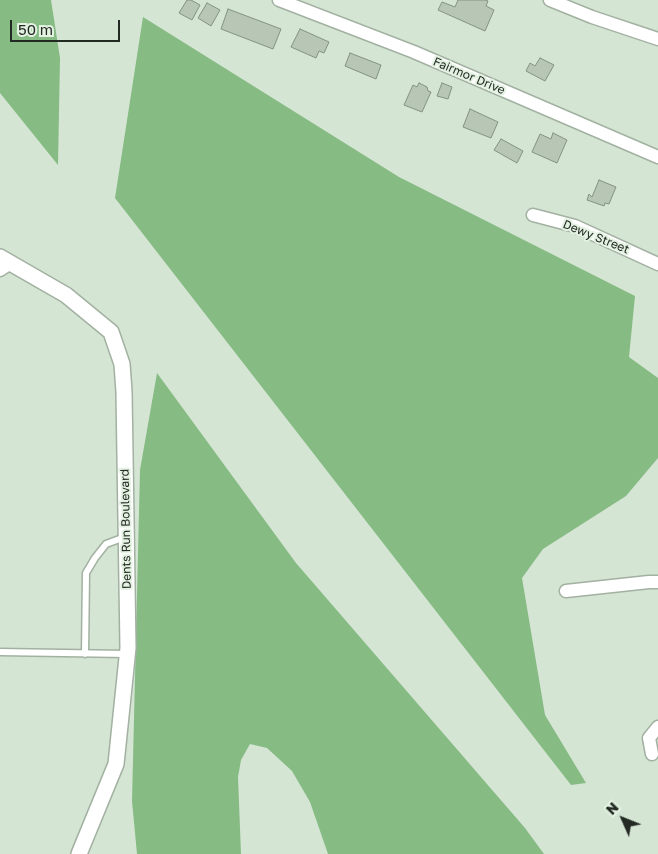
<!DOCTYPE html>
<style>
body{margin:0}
#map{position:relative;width:658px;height:854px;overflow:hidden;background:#d5e5d4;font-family:"Golos Text",sans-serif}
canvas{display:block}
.north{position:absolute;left:598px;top:794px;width:50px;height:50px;-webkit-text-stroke:4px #e3f2e1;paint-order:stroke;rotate:314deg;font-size:14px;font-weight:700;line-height:20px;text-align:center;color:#232923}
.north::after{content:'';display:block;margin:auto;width:18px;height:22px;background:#232923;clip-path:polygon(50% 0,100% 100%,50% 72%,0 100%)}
.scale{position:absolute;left:10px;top:20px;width:110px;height:22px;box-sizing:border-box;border:2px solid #232923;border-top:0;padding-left:6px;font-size:15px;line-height:18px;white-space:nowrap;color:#232923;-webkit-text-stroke:4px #e3f2e1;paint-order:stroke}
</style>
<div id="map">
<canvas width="658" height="854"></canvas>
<div class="north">N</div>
<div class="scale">50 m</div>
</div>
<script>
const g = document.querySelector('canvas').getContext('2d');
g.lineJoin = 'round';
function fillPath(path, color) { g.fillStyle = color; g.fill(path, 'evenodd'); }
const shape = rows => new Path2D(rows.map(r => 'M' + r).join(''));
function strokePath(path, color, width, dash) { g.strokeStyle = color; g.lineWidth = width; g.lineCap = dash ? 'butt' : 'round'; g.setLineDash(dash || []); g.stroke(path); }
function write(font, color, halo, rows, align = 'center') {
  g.font = font + ' "Golos Text",sans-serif'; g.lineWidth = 4; g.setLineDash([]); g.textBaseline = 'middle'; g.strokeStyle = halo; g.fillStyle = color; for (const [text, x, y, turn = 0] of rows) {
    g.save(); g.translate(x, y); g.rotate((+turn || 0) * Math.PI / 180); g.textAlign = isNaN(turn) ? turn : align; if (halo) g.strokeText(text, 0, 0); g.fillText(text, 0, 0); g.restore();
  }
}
fillPath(shape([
 [0,0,51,0,60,58,58,165,0,93],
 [143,17,399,177,635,296,629,357,658,378,658,458,626,496,543,549,522,578,545,715,586,783,571,785,115,198],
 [157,373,296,563,525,828,544,854,328,854,310,802,292,771,267,748,250,744,241,760,238,777,241,854,137,854,132,801,140,470]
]), '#86bb83');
const building = shape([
 [187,0,191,0,200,5,192,20,179,13,187,0],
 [458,0,485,0,488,1,486,6,494,10,485,31,438,10,442,2,455,7,458,0],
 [207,3,220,10,211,26,198,18,207,3],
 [228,9,281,29,273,49,221,29,228,9],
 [300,29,329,42,324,53,319,51,316,58,291,47,300,29],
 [350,53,381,65,376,79,345,66,350,53],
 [540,58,554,65,545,81,526,71,530,63,535,66,540,58],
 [419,83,427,87,428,91,431,92,422,112,404,105,413,85,417,87,419,83],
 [442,83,452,87,448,99,437,96,442,83],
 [470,109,498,122,491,138,463,127,470,109],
 [553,133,567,140,557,163,532,152,540,134,551,139,553,133],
 [501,139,523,151,517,163,494,150,501,139],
 [599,180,616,187,609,204,605,203,604,206,587,200,589,194,592,197,599,180]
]);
fillPath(building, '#b7c6b5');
strokePath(building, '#839282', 1);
const service = shape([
 [0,652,127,654],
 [85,654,86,573,95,558,106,544,125,537]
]);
const minor = shape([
 [279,0,414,52,658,157],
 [550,0,592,17,658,39],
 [533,215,575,226,658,264],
 [0,270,11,263],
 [566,591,649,582,658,582],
 [652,754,649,738,658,727]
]);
const tertiary = shape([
 [0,257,66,295,111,332,122,364,124,392,128,648,116,764,79,854]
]);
strokePath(service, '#a2b1a1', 9);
strokePath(minor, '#a2b1a1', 15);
strokePath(tertiary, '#a2b1a1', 18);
strokePath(service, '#fff', 6);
strokePath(minor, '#fff', 12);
strokePath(tertiary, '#fff', 15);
write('12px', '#232923', '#e3f2e1', [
 ["Fairmor Drive",469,76,23],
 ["Dewy Street",596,237,22],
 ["Dents Run Boulevard",126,529,-91]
]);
</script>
